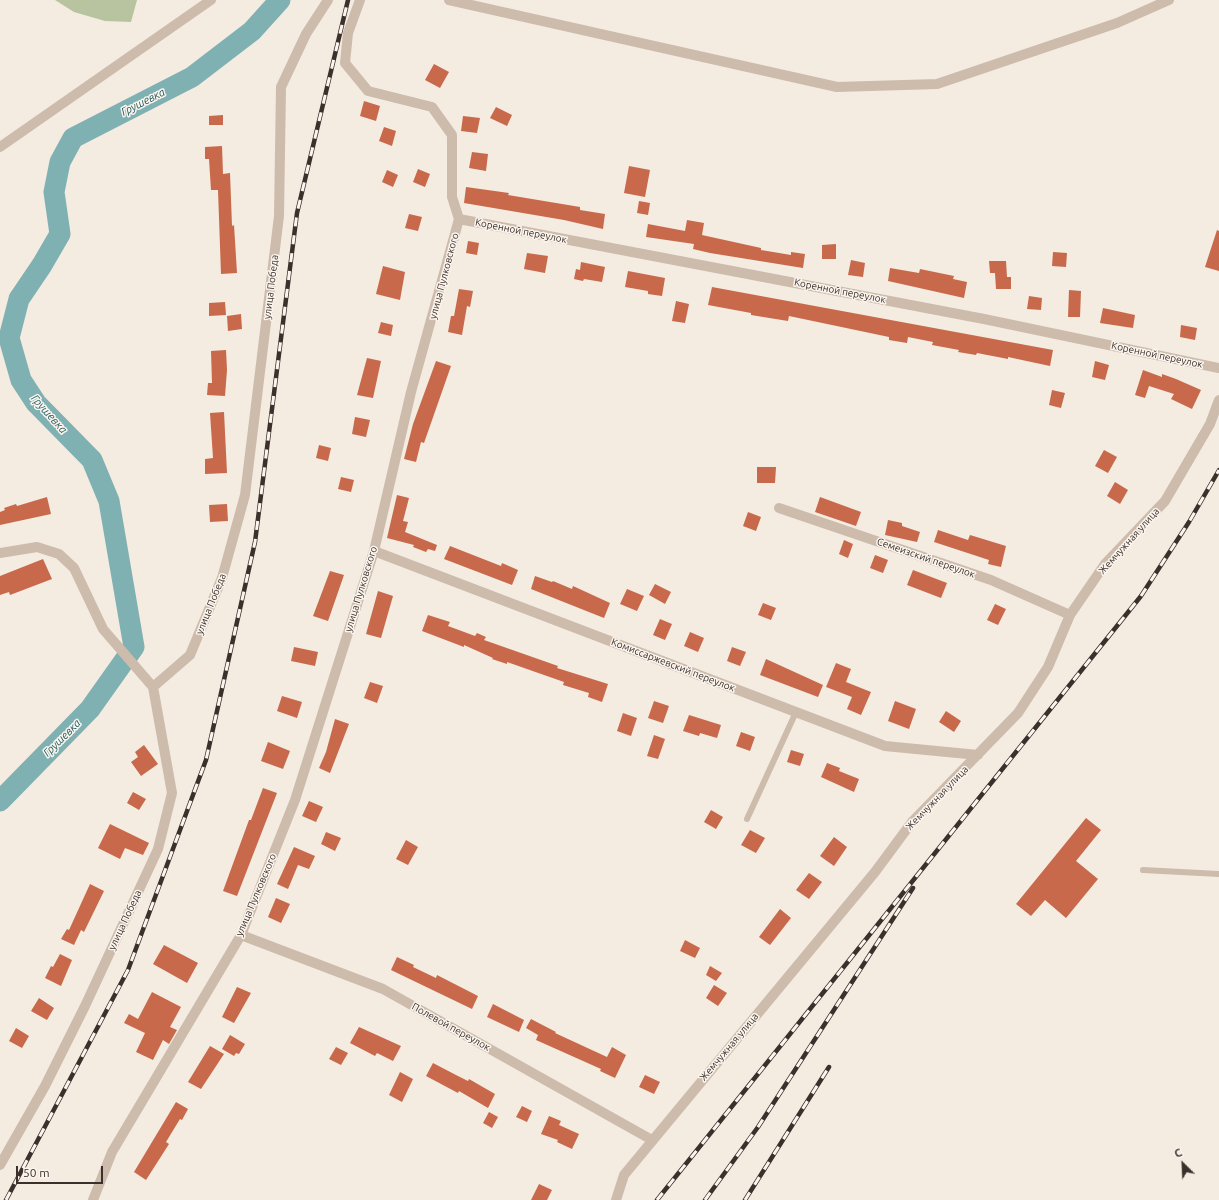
<!DOCTYPE html>
<meta charset="utf-8">
<style>
body{margin:0}
#map{position:relative;width:1219px;height:1200px;overflow:hidden;background:#f4ebe1;font-family:Ubuntu,sans-serif}
canvas{display:block}
.north{position:absolute;left:1163px;top:1144px;width:40px;height:40px;-webkit-text-stroke:3px #fbf5ee;paint-order:stroke;rotate:336deg;font-size:11px;font-weight:700;line-height:16px;text-align:center;color:#3b302b}
.north::after{content:'';display:block;margin:auto;width:14px;height:18px;background:#3b302b;clip-path:polygon(50% 0,100% 100%,50% 72%,0 100%)}
.scale{position:absolute;left:16px;top:1166px;width:87px;height:18px;box-sizing:border-box;border:2px solid #3b302b;border-top:0;padding-left:5px;font-size:12px;line-height:14px;white-space:nowrap;color:#3b302b;-webkit-text-stroke:3px #fbf5ee;paint-order:stroke}
</style>
<div id="map">
<canvas width="1219" height="1200"></canvas>
<div class="north">С</div>
<div class="scale">50 m</div>
</div>
<script>
const g = document.querySelector('canvas').getContext('2d');
g.lineJoin = 'round';
function fillPath(path, color) { g.fillStyle = color; g.fill(path, 'evenodd'); }
const shape = rows => new Path2D(rows.map(r => 'M' + r).join(''));
function strokePath(path, color, width, dash) { g.strokeStyle = color; g.lineWidth = width; g.lineCap = dash ? 'butt' : 'round'; g.setLineDash(dash || []); g.stroke(path); }
function write(font, color, halo, rows, align = 'center') {
  g.font = font + ' Ubuntu,sans-serif'; g.lineWidth = 3; g.setLineDash([]); g.textBaseline = 'middle'; g.strokeStyle = halo; g.fillStyle = color; for (const [text, x, y, turn = 0] of rows) {
    g.save(); g.translate(x, y); g.rotate((+turn || 0) * Math.PI / 180); g.textAlign = isNaN(turn) ? turn : align; if (halo) g.strokeText(text, 0, 0); g.fillText(text, 0, 0); g.restore();
  }
}
fillPath(shape([
 [55,0,137,0,131,22,105,21,74,12]
]), '#b8c4a0');
strokePath(shape([
 [0,801,90,709,134,647,109,501,92,460,36,403,21,380,9,338,19,299,42,265,60,234,54,192,60,162,73,138,192,77,252,31,280,0]
]), '#7fb0b2', 21);
fillPath(shape([
 [434,64,449,72,440,88,425,80],
 [364,101,380,106,376,121,360,116],
 [496,107,512,115,507,126,490,118],
 [223,115,223,125,209,125,209,116],
 [463,116,480,118,477,133,461,131],
 [384,127,396,131,392,146,379,141],
 [222,146,223,174,230,173,232,226,234,225,237,273,221,274,218,190,211,190,209,159,205,159,205,147],
 [472,152,488,154,486,171,469,168],
 [629,166,650,170,645,197,624,193],
 [418,169,430,174,425,187,413,182],
 [387,170,398,175,393,187,382,182],
 [466,187,509,193,508,195,580,207,580,210,605,214,603,229,564,220,464,203],
 [639,201,650,203,648,215,637,213],
 [409,214,422,217,418,231,405,228],
 [687,220,704,223,702,235,761,248,761,250,791,255,791,252,805,254,803,268,710,253,693,249,694,244,646,237,648,224,685,231],
 [1217,230,1219,231,1219,271,1205,267],
 [468,241,479,243,477,255,466,253],
 [836,244,836,259,822,259,822,245],
 [1053,252,1067,253,1066,267,1052,266],
 [527,253,548,256,545,273,524,269],
 [851,260,865,263,863,277,848,275],
 [989,261,1006,261,1007,277,1011,277,1011,289,996,289,995,273,990,273],
 [581,262,605,267,602,282,584,279,583,281,574,279,576,269,580,270],
 [383,266,405,272,400,300,376,294],
 [890,268,919,273,920,269,954,276,953,279,967,282,964,298,888,281],
 [628,271,665,278,662,296,648,294,648,291,625,287],
 [712,287,1053,350,1050,366,1008,357,1008,359,977,353,976,355,958,352,959,350,932,345,933,342,908,337,907,343,889,340,889,337,789,316,788,321,751,315,751,313,708,305],
 [459,289,473,291,470,307,467,306,462,335,448,332,451,316,454,316],
 [1069,290,1081,291,1080,317,1068,317],
 [1029,296,1042,298,1041,310,1027,309],
 [676,301,689,304,685,323,672,321],
 [225,302,226,315,209,316,209,303],
 [1103,308,1135,315,1133,328,1100,323],
 [241,314,242,329,228,331,227,316],
 [381,322,393,325,391,336,378,333],
 [1181,325,1197,328,1195,340,1180,337],
 [226,350,227,370,225,396,207,395,208,383,212,383,211,351],
 [367,358,381,361,373,398,357,395],
 [436,361,451,366,424,443,421,442,416,462,404,459,413,424],
 [1095,361,1109,365,1105,380,1092,377],
 [1143,370,1162,377,1162,374,1176,379,1201,390,1192,409,1171,399,1174,394,1149,386,1145,398,1135,395],
 [1052,390,1065,393,1061,408,1049,405],
 [224,412,227,473,205,474,205,459,213,458,210,413],
 [355,417,370,420,366,437,352,434],
 [319,445,331,448,328,461,316,458],
 [1104,450,1117,457,1108,473,1095,466],
 [757,467,776,467,775,483,757,483],
 [341,477,354,480,351,492,338,489],
 [1115,482,1128,490,1120,504,1107,496],
 [397,495,409,498,403,521,408,522,405,532,437,545,435,551,428,549,426,552,413,547,414,545,387,538],
 [47,497,51,514,0,525,0,512,5,510,4,508,16,504,17,506],
 [820,497,861,512,856,526,815,512],
 [227,504,228,521,210,522,209,505],
 [748,512,761,517,756,531,743,526],
 [888,520,902,523,902,526,920,532,917,542,885,535],
 [938,530,968,540,970,535,1006,546,1001,567,988,564,989,560,934,542],
 [844,540,853,544,848,558,839,554],
 [450,546,501,566,502,563,518,570,512,585,444,559],
 [875,555,888,560,883,573,870,568],
 [43,559,52,579,10,595,9,592,0,595,0,576],
 [913,570,947,583,941,598,907,585],
 [330,571,344,575,328,621,313,616],
 [535,576,552,582,553,581,572,589,573,586,610,603,604,618,531,589],
 [655,584,671,592,665,604,649,595],
 [627,589,644,596,637,611,620,604],
 [378,591,393,596,381,638,366,634],
 [763,603,776,608,771,620,758,615],
 [995,604,1006,609,998,625,987,620],
 [428,615,450,622,448,626,475,636,477,633,486,637,484,640,558,666,557,668,608,684,602,702,588,697,589,693,563,685,564,682,507,662,507,664,492,659,493,658,464,645,464,647,422,631],
 [660,619,672,624,665,640,653,635],
 [690,632,704,638,698,652,684,646],
 [294,647,318,652,315,666,291,661],
 [732,647,746,652,740,666,727,661],
 [766,659,823,685,818,697,760,675],
 [836,663,851,669,846,682,871,692,861,715,847,709,852,697,826,687],
 [370,682,383,686,377,703,364,698],
 [282,696,302,702,297,718,277,711],
 [654,701,669,706,663,723,648,718],
 [895,701,916,709,909,729,888,721],
 [946,711,961,721,954,732,939,722],
 [623,713,637,718,631,736,617,731],
 [689,715,721,725,717,738,700,733,699,736,683,731],
 [335,719,349,724,330,773,319,768,326,752],
 [741,732,755,737,750,751,736,746],
 [654,735,665,739,658,759,647,756],
 [268,742,290,751,283,769,261,761],
 [144,745,158,764,141,776,131,762,138,757,135,752],
 [791,750,804,754,800,766,787,762],
 [827,763,840,768,839,771,859,779,854,792,821,777],
 [263,788,277,793,237,896,223,891,249,820,251,820],
 [133,792,146,799,139,810,127,803],
 [309,801,323,807,316,822,302,816],
 [711,810,723,817,716,829,704,822],
 [1086,818,1101,830,1076,861,1098,879,1066,918,1045,900,1031,916,1016,904],
 [110,824,149,843,143,855,125,848,120,859,98,848],
 [750,830,765,838,756,853,741,845],
 [326,832,341,838,335,851,321,844],
 [834,837,847,847,834,866,820,856],
 [406,840,418,847,408,865,396,859],
 [294,847,315,856,309,869,298,865,288,889,277,884],
 [809,873,822,882,809,899,796,890],
 [90,884,104,891,84,932,81,930,74,945,61,939,67,929,69,930],
 [276,898,290,904,281,923,268,917],
 [780,909,791,918,770,945,759,937],
 [685,940,700,948,695,958,680,951],
 [164,945,198,963,187,983,153,964],
 [60,954,72,960,61,986,45,978,51,966,53,967],
 [397,957,414,965,413,967,436,978,437,975,478,996,472,1009,391,970],
 [710,966,722,973,716,981,706,975],
 [714,985,727,993,718,1006,706,998],
 [237,987,251,993,234,1023,222,1017],
 [152,992,181,1007,170,1027,177,1030,169,1044,163,1040,153,1060,136,1052,145,1033,124,1023,129,1014,138,1019],
 [39,998,54,1008,47,1020,31,1011],
 [493,1004,524,1020,519,1032,487,1017],
 [531,1019,556,1032,555,1033,607,1057,612,1047,626,1055,615,1078,600,1071,601,1069,536,1040,538,1035,526,1028],
 [359,1027,401,1046,393,1061,377,1053,375,1056,350,1043],
 [16,1028,29,1036,22,1048,9,1041],
 [230,1035,245,1044,239,1054,236,1053,234,1056,222,1049],
 [210,1046,224,1054,201,1089,188,1082],
 [336,1047,348,1053,341,1065,329,1059],
 [433,1063,456,1075,468,1081,469,1079,495,1094,488,1108,459,1091,458,1093,426,1076],
 [400,1072,413,1079,402,1102,389,1095],
 [645,1075,660,1082,654,1094,639,1087],
 [176,1102,188,1109,182,1120,180,1119,166,1142,169,1144,146,1180,134,1172],
 [522,1106,532,1111,527,1122,516,1117],
 [489,1112,498,1117,492,1128,483,1123],
 [549,1116,561,1121,559,1125,579,1134,572,1149,557,1142,558,1140,541,1134],
 [539,1184,552,1190,547,1200,531,1200]
]), '#c8694b');
strokePath(shape([
 [747,819,796,712],
 [1143,870,1219,874]
]), '#cdbbac', 6);
strokePath(shape([
 [449,0,837,87,937,84,1117,23,1169,0],
 [0,147,211,0],
 [459,219,984,319,1219,368],
 [779,508,991,580,1070,615],
 [374,551,885,746,978,755],
 [0,553,37,547,59,554,74,568,103,629,153,687],
 [241,935,383,989,652,1140],
 [0,1165,45,1086,85,1006,158,849,172,793,153,687,190,655,222,578,245,495,279,216,281,87,306,34,328,0],
 [93,1200,112,1152,241,935,295,800,374,551,411,392,459,219,452,197,452,135,432,107,368,91,345,63,348,33,360,0],
 [616,1200,624,1175,875,872,912,822,1018,713,1048,667,1070,615,1105,564,1165,501,1210,424,1219,400]
]), '#cdbbac', 10);
const rail = shape([
 [6,1200,128,970,206,760,255,542,297,213,348,0],
 [657,1200,1141,596,1189,522,1219,470],
 [705,1200,758,1127,913,888],
 [745,1200,829,1067]
]);
strokePath(rail, '#3b302b', 4.5);
strokePath(rail, '#fbf5ee', 3, [9]);
write('10px', '#3b302b', '#fbf5ee', [
 ["Коренной переулок",521,231,11],
 ["улица Пулковского",444,276,-75],
 ["улица Победа",271,287,-83],
 ["Коренной переулок",840,291,11],
 ["Коренной переулок",1157,355,12],
 ["Жемчужная улица",1129,541,-48],
 ["Семеизский переулок",926,558,19],
 ["улица Пулковского",361,589,-73],
 ["улица Победа",211,604,-68],
 ["Комиссаржевский переулок",673,665,21],
 ["Жемчужная улица",937,798,-46],
 ["улица Пулковского",256,895,-67],
 ["улица Победа",125,920,-65],
 ["Полевой переулок",451,1027,29],
 ["Жемчужная улица",729,1047,-50]
]);
write('italic 11px', '#1f5a5e', '#fbf5ee', [
 ["Грушевка",143,102,-27],
 ["Грушевка",49,414,48],
 ["Грушевка",62,738,-45]
]);
</script>
